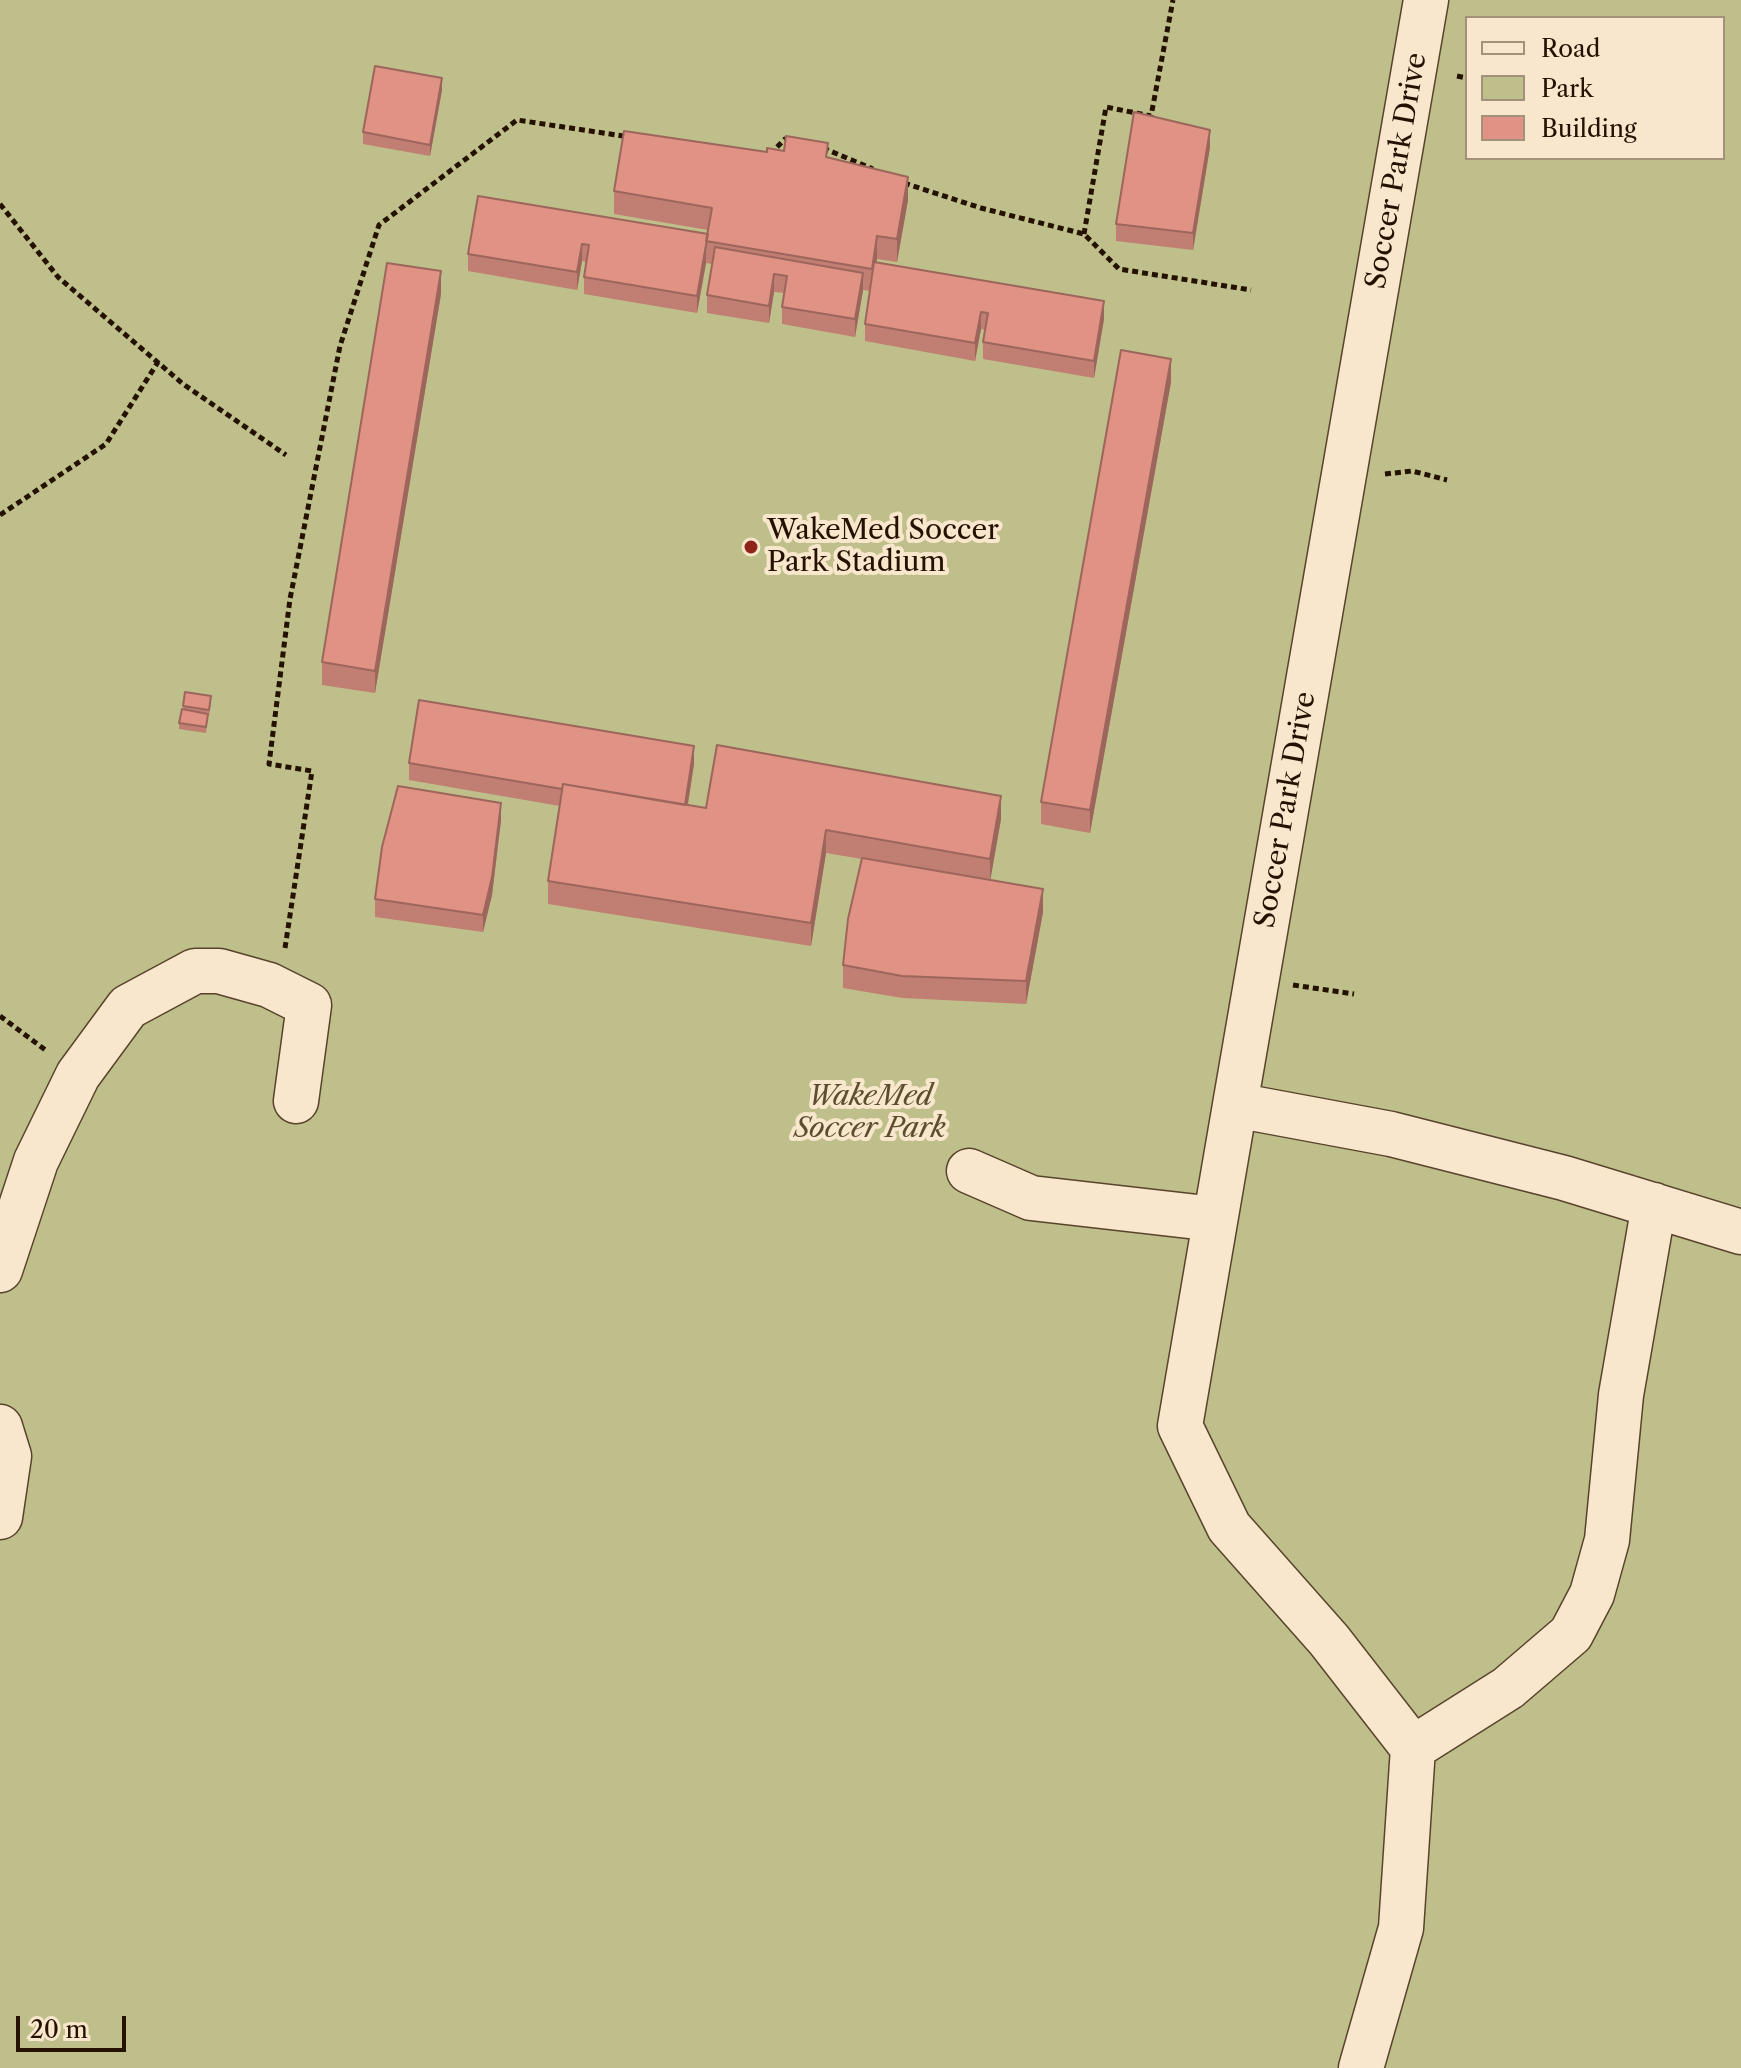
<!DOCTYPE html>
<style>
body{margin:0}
#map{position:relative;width:1741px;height:2068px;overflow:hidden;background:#f4dab0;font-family:"Libre Caslon Text",serif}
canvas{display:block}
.legend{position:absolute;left:1465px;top:16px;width:260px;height:144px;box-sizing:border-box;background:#f8e7cc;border:2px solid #a4917a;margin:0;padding:10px 14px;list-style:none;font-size:24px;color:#251100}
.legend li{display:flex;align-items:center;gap:16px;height:40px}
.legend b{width:40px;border:2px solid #a4917a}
.scale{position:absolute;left:16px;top:2016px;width:110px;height:36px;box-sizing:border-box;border:4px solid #251100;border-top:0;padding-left:10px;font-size:24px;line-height:28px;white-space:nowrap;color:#251100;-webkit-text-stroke:6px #f8e7cc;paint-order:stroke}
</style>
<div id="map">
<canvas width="1741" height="2068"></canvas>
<ul class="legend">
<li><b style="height:10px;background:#f8e7cc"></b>Road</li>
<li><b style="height:22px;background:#bebf8a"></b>Park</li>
<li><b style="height:22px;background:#e09284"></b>Building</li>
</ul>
<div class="scale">20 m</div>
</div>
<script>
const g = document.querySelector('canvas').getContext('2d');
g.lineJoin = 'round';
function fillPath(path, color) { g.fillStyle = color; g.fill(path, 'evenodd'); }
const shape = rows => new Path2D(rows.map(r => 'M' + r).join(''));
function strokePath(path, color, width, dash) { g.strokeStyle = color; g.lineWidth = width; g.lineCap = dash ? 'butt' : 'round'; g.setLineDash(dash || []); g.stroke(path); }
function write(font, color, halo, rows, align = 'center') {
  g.font = font + ' "Libre Caslon Text",serif'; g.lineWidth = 8; g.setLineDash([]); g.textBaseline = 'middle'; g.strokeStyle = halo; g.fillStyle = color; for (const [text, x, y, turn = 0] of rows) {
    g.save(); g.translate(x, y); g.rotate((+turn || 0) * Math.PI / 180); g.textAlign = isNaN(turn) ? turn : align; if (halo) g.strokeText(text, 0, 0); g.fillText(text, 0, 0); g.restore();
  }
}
fillPath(shape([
 [0,0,1741,0,1741,2068,0,2068],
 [1467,18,1723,18,1723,158,1467,158]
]), '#bebf8a');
const minor = shape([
 [1426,0,1235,1105,1391,1134,1564,1178,1741,1232],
 [1235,1105,1180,1426,1229,1527,1329,1640,1413,1748],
 [969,1171,1031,1198,1215,1219],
 [0,1270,36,1161,78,1075,128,1007,195,971,219,971,269,985,309,1005,296,1101],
 [0,1427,9,1456,0,1517],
 [1361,2068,1401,1928,1413,1748,1508,1688,1571,1634,1592,1594,1607,1540,1621,1395,1654,1205]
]);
strokePath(minor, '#59432c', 47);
strokePath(shape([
 [1457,76,1467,78],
 [823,148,873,169],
 [770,154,785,139,790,140],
 [904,183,981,208,1084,234,1119,269,1251,290],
 [0,204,58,277,183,384,286,455],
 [1084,234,1106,107,1151,116,1173,0],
 [1385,474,1412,471,1447,480],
 [0,515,106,444,158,362],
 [285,948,312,771,269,764,290,599,340,346,379,225,517,120,630,137],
 [1293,985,1354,994],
 [0,1016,48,1052]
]), '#251100', 5, [6, 4]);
strokePath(minor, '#f8e7cc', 44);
fillPath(shape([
 [442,90,430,156,363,144,363,132],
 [1210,147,1193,250,1116,241,1116,224],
 [767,152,828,157,908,200,897,262,877,259,877,262,1104,319,1094,378,983,359,983,342,985,330,981,329,975,361,865,341,865,324,870,291,863,290,855,337,782,324,782,307,784,293,774,292,769,323,707,313,707,295,712,264,706,263,697,313,584,294,584,277,586,262,582,261,577,290,468,271,468,254,478,196,708,234,708,230,614,214,614,191],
 [441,294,375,693,322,685,322,662],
 [1171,382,1090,833,1041,824,1041,802],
 [185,692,211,702,209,716,208,716,206,733,179,729,179,723,183,710],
 [409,763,694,764,688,805,706,808,1001,819,990,880,1043,912,1026,1004,902,998,843,988,843,965,862,859,826,853,811,946,548,904,548,881,560,806,409,780],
 [501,820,492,895,483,932,375,917,375,899]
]), '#c17e72');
fillPath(shape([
 [442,78,442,90,430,156,430,145],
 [1210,130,1210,147,1193,250,1193,233],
 [908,177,908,200,897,262,897,239],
 [877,236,877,259,872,292,872,269],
 [582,244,582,261,577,290,577,272],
 [706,245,706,263,697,313,697,296],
 [441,271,441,294,375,693,375,671],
 [863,273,863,290,855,337,855,319],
 [774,274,774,292,769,323,769,306],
 [1104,301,1104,319,1094,378,1094,361],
 [981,312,981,329,975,361,975,343],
 [1171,359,1171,382,1090,833,1090,810],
 [694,746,694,764,684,827,684,810],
 [1001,796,1001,819,990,882,990,859],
 [501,803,501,820,492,895,483,932,483,915],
 [826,830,826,853,811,946,811,923],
 [1043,889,1043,912,1026,1004,1026,981]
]), '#9d665c');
const building = shape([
 [375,66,442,78,430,145,363,132,375,66],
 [1134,112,1210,130,1193,233,1116,224,1134,112],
 [624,131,767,152,767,148,784,151,786,136,828,143,826,157,908,177,897,239,877,236,872,269,706,241,712,208,614,191,624,131],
 [478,196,708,234,697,296,584,277,589,245,582,244,577,272,468,254,478,196],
 [715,247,863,273,855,319,782,307,787,276,774,274,769,306,707,295,715,247],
 [874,262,1104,301,1094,361,983,342,988,313,981,312,975,343,865,324,874,262],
 [387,263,441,271,375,671,322,662,387,263],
 [1121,350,1171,359,1090,810,1041,802,1121,350],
 [185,692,211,696,209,710,183,706,185,692],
 [419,700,694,746,685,805,563,784,562,789,409,763,419,700],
 [182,709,208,714,206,727,179,723,182,709],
 [717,745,1001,796,990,859,826,830,811,923,548,881,563,784,706,808,717,745],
 [398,786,501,803,492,877,483,915,375,899,382,847,398,786],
 [862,858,1043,889,1026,981,902,976,843,965,848,919,862,858]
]);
fillPath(building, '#e09284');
strokePath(building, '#9d665c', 2);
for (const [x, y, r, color] of [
 [751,547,8,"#8f2418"]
]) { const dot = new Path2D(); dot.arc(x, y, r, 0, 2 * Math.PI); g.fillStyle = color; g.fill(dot); strokePath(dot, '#f8e7cc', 3); }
write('28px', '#251100', '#f8e7cc', [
 ["Soccer Park Drive",1397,171,-80],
 ["Soccer Park Drive",1286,810,-80]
]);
write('28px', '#251100', '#f8e7cc', [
 ["WakeMed Soccer",767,531],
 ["Park Stadium",767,563]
], 'left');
write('italic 28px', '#5b4e30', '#f8e7cc', [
 ["WakeMed",870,1097],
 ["Soccer Park",870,1129]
]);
</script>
